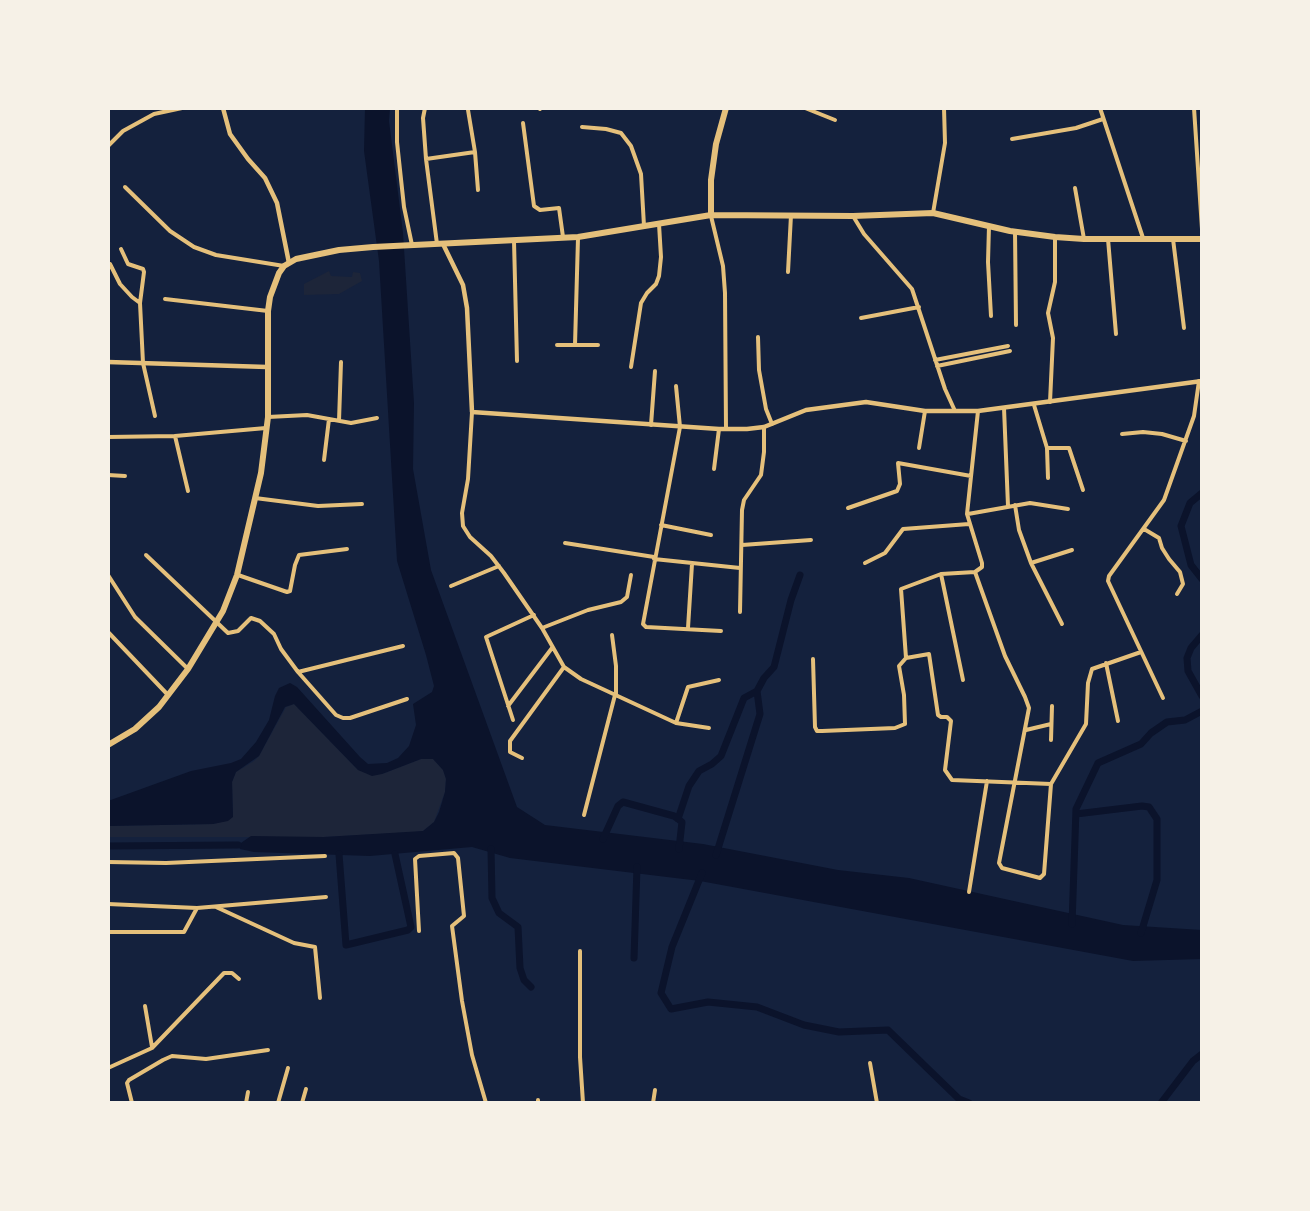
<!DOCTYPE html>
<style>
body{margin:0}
#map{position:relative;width:1310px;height:1211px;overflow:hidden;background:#14213d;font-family:"Exo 2",sans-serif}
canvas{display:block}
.frame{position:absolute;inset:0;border:110px solid #f6f1e7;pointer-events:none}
</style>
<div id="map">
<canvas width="1310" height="1211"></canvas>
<div class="frame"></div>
</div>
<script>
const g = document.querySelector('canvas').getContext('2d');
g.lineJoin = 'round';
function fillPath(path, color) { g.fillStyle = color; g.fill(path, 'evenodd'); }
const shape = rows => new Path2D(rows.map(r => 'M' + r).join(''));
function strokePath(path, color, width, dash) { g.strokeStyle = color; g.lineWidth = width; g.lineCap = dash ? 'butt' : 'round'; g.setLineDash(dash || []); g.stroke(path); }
fillPath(shape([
 [329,271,331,276,352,277,353,272,360,273,362,281,339,294,304,295,304,284],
 [294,704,358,770,382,774,421,759,433,759,443,770,446,779,445,792,434,822,423,831,415,832,324,837,108,837,108,826,213,824,228,820,233,816,232,782,236,772,254,761,259,756,286,707]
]), '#1d2539');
fillPath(shape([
 [365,108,390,108,389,121,403,233,414,403,413,469,431,570,517,807,545,825,703,844,838,870,909,878,1123,925,1202,930,1202,959,1133,961,700,881,510,858,472,847,370,856,254,852,240,849,238,845,251,836,324,837,423,831,434,822,439,812,445,792,446,779,443,770,433,759,421,759,382,774,372,776,358,770,294,704,285,707,259,756,236,772,232,782,233,817,228,821,213,824,108,826,108,801,191,771,231,763,241,759,256,742,269,720,275,696,279,688,290,683,297,687,360,757,368,764,387,763,398,758,409,746,416,725,413,704,432,692,434,686,426,655,397,561,379,261,364,151]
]), '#0b132b');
strokePath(shape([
 [1202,493,1190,503,1181,526,1191,565,1202,579],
 [1202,635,1191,648,1187,658,1188,671,1202,696],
 [1076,814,1142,806,1149,807,1157,819,1157,880,1141,933],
 [678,819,689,786,699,771,712,764,721,756,744,698,757,691],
 [603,839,618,806,623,802,674,816,682,822,679,849],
 [108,846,238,845],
 [491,849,492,898,499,913,518,927,520,968,524,980,531,987],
 [339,854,346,945,408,930,411,927,395,854],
 [716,855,760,714,757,691,764,678,774,667,791,600,800,575],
 [702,873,672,947,661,993,671,1009,708,1002,757,1007,804,1025,839,1032,888,1030,959,1099,969,1103],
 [1072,924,1076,809,1098,763,1141,744,1151,733,1167,722,1185,720,1202,711],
 [634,958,637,867],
 [1161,1103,1193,1061,1202,1054]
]), '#0b132b', 7);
strokePath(shape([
 [397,108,397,142,404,207,412,245],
 [425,108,423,118,426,159,437,244],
 [539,108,540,109],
 [805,108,835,120],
 [1100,108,1143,238],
 [1194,108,1202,229],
 [468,110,475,152,478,190],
 [523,123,534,206,540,210,559,208,563,237],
 [582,127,606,129,621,133,631,146,641,174,644,226],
 [1012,139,1076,128,1103,119],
 [108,146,123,131,154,114,182,108],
 [426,159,475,152],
 [125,187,170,231,194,247,216,255,284,266],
 [1075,188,1084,239],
 [933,213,945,143,944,108],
 [711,216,723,266,725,293,726,429],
 [853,216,864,234,912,289,945,389,955,411],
 [989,226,988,262,991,316],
 [1015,231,1016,325],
 [1108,239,1116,334],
 [1173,239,1184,328],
 [514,241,517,361],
 [121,249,128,264,143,269,144,272,140,303,143,363,155,416],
 [110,264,120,284,132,297,140,303],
 [788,272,791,215],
 [165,299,268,311],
 [861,318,919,307],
 [758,337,759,370,766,409,772,424],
 [557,345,598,345],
 [575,345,578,238],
 [935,360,1008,346],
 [937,366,1010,351],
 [631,367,641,303,647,293,656,284,659,276,661,257,659,224],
 [676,386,680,427,643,624,646,627,721,631],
 [1050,402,1053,338,1048,313,1055,282,1055,238],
 [1034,405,1047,448,1048,478],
 [1004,408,1008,506],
 [978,411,967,514,982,563,982,567,975,572,1005,656,1025,697,1029,708,999,863,1002,868,1040,878,1044,874,1051,784,1086,724,1088,683,1092,669,1141,652],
 [472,412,468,479,462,513,463,526,470,537,491,556,504,573,542,628,564,667,581,679,676,723,709,728],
 [268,417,307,415,351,423,377,418],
 [339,421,341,362],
 [651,425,655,371],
 [1122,434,1143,432,1162,434,1186,441],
 [175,436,188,491],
 [108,437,175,436,266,428],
 [919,448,925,411],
 [1047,448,1069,448,1083,490],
 [324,460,329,419],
 [714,469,719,429],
 [108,475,125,476],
 [255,498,318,506,362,504],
 [1015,505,1019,530,1031,563,1062,624],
 [848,508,897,491,900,484,898,463,971,476],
 [968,514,1030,503,1068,509],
 [661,525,711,535],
 [1144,529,1159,538,1162,548,1169,559,1180,572,1183,584,1177,594],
 [565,543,654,557],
 [742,545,811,540],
 [146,555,228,633,238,631,251,618,260,621,274,634,281,649,298,672,403,646],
 [654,559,740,568],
 [865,563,885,553,903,529,969,524],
 [1031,563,1072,550],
 [975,572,941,574,901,589,906,658,929,654,938,715,941,717,947,717,951,721,945,770,952,780,1051,784],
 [941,574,963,680],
 [108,575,135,617,188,669],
 [238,575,287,592,290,591,295,565,299,555,347,549],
 [451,586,499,566],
 [740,612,742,510,744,500,761,475,764,452,764,427],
 [542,628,588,610,621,602,627,597,631,575],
 [688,628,692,564],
 [108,632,168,695],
 [612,635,616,666,616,696],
 [813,659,815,727,817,731,822,731,895,728,905,724,904,695,899,666,906,658],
 [1106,663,1118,721],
 [298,672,336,715,343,718,350,718,407,699],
 [1163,698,1108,581,1109,576,1164,500,1194,416,1199,381],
 [508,706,552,648],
 [513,720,486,637,534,615],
 [676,723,688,687,719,680],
 [1026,730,1051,724],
 [1051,740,1052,706],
 [522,758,510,752,510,741,564,667],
 [584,815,615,695],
 [108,862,166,863,325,856],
 [969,892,987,781],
 [108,904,197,908,326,897],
 [216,907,294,943,315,947,320,998],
 [419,931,415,859,419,856,454,853,458,858,464,916,452,926,462,1001,472,1055,486,1103],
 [108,932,184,932,197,908],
 [580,951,580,1057,583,1103],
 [145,1006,152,1047],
 [870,1063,877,1103],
 [108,1068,152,1048,224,973,232,973,239,979],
 [538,1100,538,1103],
 [132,1103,127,1083,129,1080,163,1060,172,1056,206,1059,268,1050],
 [246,1103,248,1092],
 [278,1103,288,1068],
 [302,1103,306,1089],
 [653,1103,655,1090]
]), '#e5c07b', 4);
strokePath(shape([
 [223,108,230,134,248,159,265,178,277,203,289,263],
 [443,244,463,285,467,308,472,412,719,429,747,429,764,427,806,410,866,402,925,411,978,411,1202,381],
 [108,362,267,367]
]), '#e5c07b', 4.5);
strokePath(shape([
 [711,215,711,180,716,144,726,108],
 [108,745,135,729,159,707,188,669,223,611,237,575,261,473,268,417,268,311,270,297,279,273,284,266,296,259,339,250,373,247,578,237,711,215,853,216,933,213,1010,231,1055,237,1084,239,1202,239]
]), '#e5c07b', 6);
</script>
